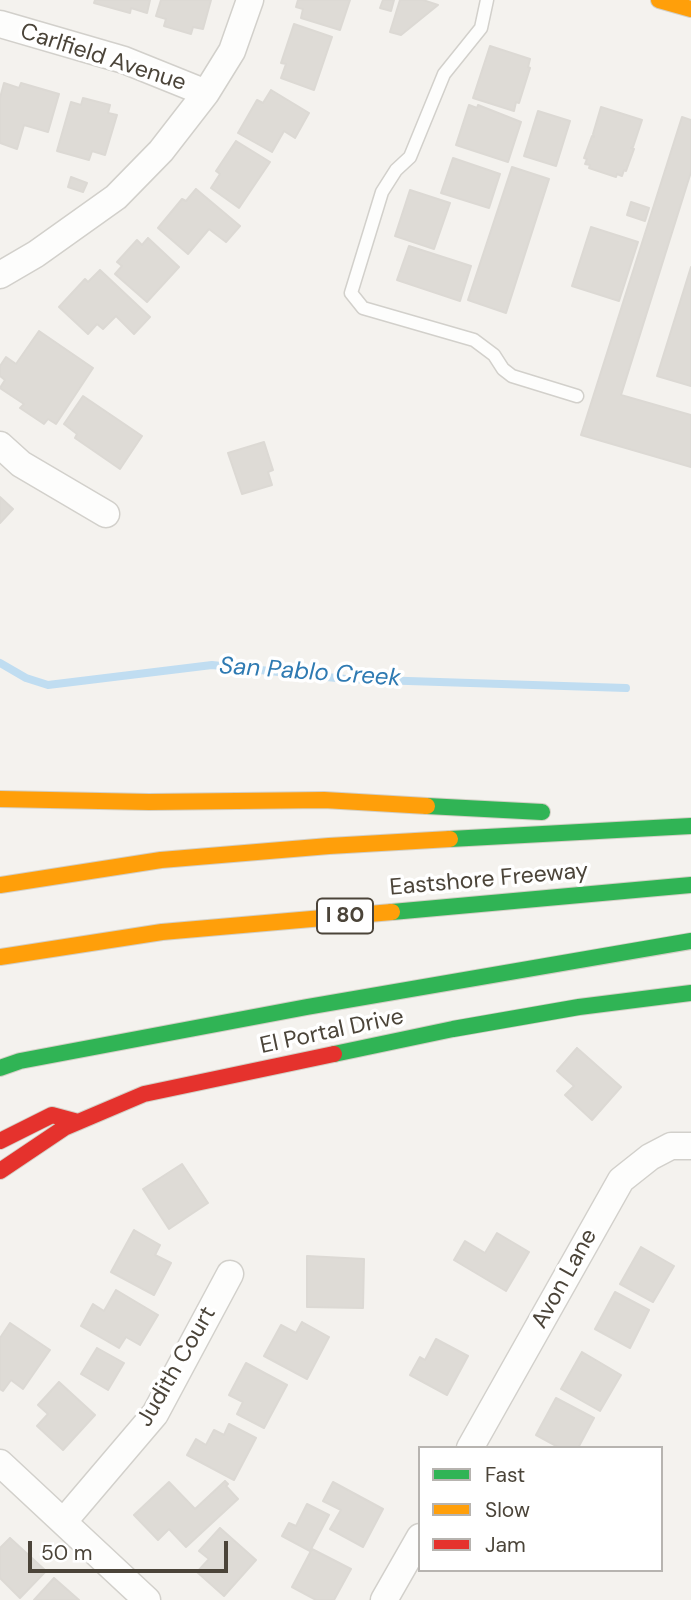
<!DOCTYPE html>
<style>
body{margin:0}
#map{position:relative;width:691px;height:1600px;overflow:hidden;background:#f4f2ee;font-family:"DM Sans",sans-serif}
canvas{display:block}
.legend{position:absolute;left:418px;top:1446px;width:245px;height:126px;box-sizing:border-box;background:#fff;border:2px solid #b7b4b0;margin:0;padding:9px 12px;list-style:none;font-size:21px;color:#4b4439}
.legend li{display:flex;align-items:center;gap:14px;height:35px}
.legend b{width:35px;border:2px solid #b7b4b0}
.scale{position:absolute;left:28px;top:1541px;width:200px;height:32px;box-sizing:border-box;border:4px solid #4b4439;border-top:0;padding-left:9px;font-size:21px;line-height:24px;white-space:nowrap;color:#4b4439;-webkit-text-stroke:5px #fff;paint-order:stroke}
</style>
<div id="map">
<canvas width="691" height="1600"></canvas>
<ul class="legend">
<li><b style="height:9px;background:#30b455"></b>Fast</li>
<li><b style="height:9px;background:#ff9f0a"></b>Slow</li>
<li><b style="height:9px;background:#e5322d"></b>Jam</li>
</ul>
<div class="scale">50 m</div>
</div>
<script>
const g = document.querySelector('canvas').getContext('2d');
g.lineJoin = 'round';
const shape = rows => new Path2D(rows.map(r => 'M' + r).join(''));
function strokePath(path, color, width, dash) { g.strokeStyle = color; g.lineWidth = width; g.lineCap = dash ? 'butt' : 'round'; g.setLineDash(dash || []); g.stroke(path); }
function fillPath(path, color) { g.fillStyle = color; g.fill(path, 'evenodd'); }
function write(font, color, halo, rows, align = 'center') {
  g.font = font + ' "DM Sans",sans-serif'; g.lineWidth = 7; g.setLineDash([]); g.textBaseline = 'middle'; g.strokeStyle = halo; g.fillStyle = color; for (const [text, x, y, turn = 0] of rows) {
    g.save(); g.translate(x, y); g.rotate((+turn || 0) * Math.PI / 180); g.textAlign = isNaN(turn) ? turn : align; if (halo) g.strokeText(text, 0, 0); g.fillText(text, 0, 0); g.restore();
  }
}
strokePath(shape([
 [0,663,26,678,48,685,212,665,346,679,626,688]
]), '#c0ddf1', 8);
const building = shape([
 [95,0,150,0,147,13,131,8,130,13,94,3,95,0],
 [161,0,211,0,203,29,193,27,191,34,164,26,166,19,156,16,161,0],
 [298,0,350,0,340,30,301,18,303,9,296,7,298,0],
 [383,0,394,0,391,11,380,8,383,0],
 [400,0,423,0,438,5,401,35,390,32,400,0],
 [294,24,332,37,314,90,281,78,286,64,281,63,294,24],
 [490,46,530,59,528,67,530,68,519,103,516,102,514,111,473,98,490,46],
 [4,83,19,88,21,83,59,94,48,132,24,125,17,149,0,143,0,98,4,83],
 [271,90,309,113,295,138,284,131,272,152,238,133,257,100,263,103,271,90],
 [83,98,110,105,108,113,117,115,105,155,92,151,89,160,57,151,71,102,81,105,83,98],
 [469,105,477,108,478,105,521,122,508,162,456,145,469,105],
 [601,107,642,120,633,147,631,148,634,149,626,171,624,170,622,176,617,174,616,177,589,168,590,165,585,164,587,159,584,158,592,136,594,137,593,134,601,107],
 [538,111,570,121,556,166,524,156,538,111],
 [682,117,691,120,691,172,621,395,691,415,691,467,581,435,682,117],
 [236,141,270,162,239,208,211,188,220,174,216,171,236,141],
 [453,158,500,174,489,208,441,193,453,158],
 [512,167,549,179,506,313,468,300,512,167],
 [71,177,87,183,83,192,68,187,71,177],
 [196,189,240,226,226,242,209,229,188,254,158,228,182,199,186,201,196,189],
 [410,190,450,203,434,249,395,236,410,190],
 [631,202,649,208,645,221,627,215,631,202],
 [591,227,638,242,619,301,572,286,591,227],
 [148,238,179,267,147,302,115,274,122,266,117,262,137,240,142,245,148,238],
 [409,246,471,266,460,301,397,280,409,246],
 [691,267,691,386,657,376,691,267],
 [100,270,150,317,134,334,116,316,103,329,97,324,88,334,59,307,85,279,88,282,100,270],
 [39,331,93,368,56,424,48,419,44,424,20,408,24,404,0,388,5,380,0,376,0,366,6,357,16,364,39,331],
 [83,396,142,436,120,469,75,438,77,434,64,424,83,396],
 [264,442,273,470,268,472,272,485,242,494,228,453,264,442],
 [0,497,13,509,0,523,0,497],
 [577,1048,621,1087,592,1120,565,1095,574,1086,557,1071,577,1048],
 [182,1164,208,1203,169,1229,143,1189,182,1164],
 [134,1230,160,1245,155,1255,171,1263,154,1295,111,1272,134,1230],
 [497,1233,529,1252,506,1291,454,1260,465,1241,485,1253,497,1233],
 [641,1247,674,1266,653,1302,620,1284,641,1247],
 [307,1256,364,1259,363,1308,307,1307,307,1256],
 [116,1290,158,1315,140,1345,126,1337,119,1348,81,1326,93,1304,104,1311,116,1290],
 [615,1292,649,1310,630,1348,595,1329,615,1292],
 [302,1322,329,1337,307,1379,264,1356,281,1325,296,1333,302,1322],
 [10,1323,50,1350,23,1389,11,1380,3,1391,0,1389,0,1338,10,1323],
 [436,1339,468,1356,447,1395,410,1375,420,1357,425,1360,436,1339],
 [97,1348,124,1363,108,1390,81,1374,97,1348],
 [582,1352,621,1375,600,1411,561,1389,582,1352],
 [246,1363,287,1385,264,1428,237,1414,243,1402,229,1395,246,1363],
 [59,1382,95,1415,63,1450,37,1426,48,1414,38,1405,59,1382],
 [556,1398,594,1418,578,1448,560,1448,536,1435,556,1398],
 [229,1424,256,1438,234,1480,187,1455,196,1439,206,1445,214,1430,224,1435,229,1424],
 [225,1481,228,1484,226,1486,238,1499,186,1547,169,1529,158,1540,134,1515,169,1482,195,1509,225,1481],
 [333,1482,383,1509,363,1547,330,1529,341,1510,323,1501,333,1482],
 [307,1504,329,1515,310,1551,282,1536,289,1523,296,1526,307,1504],
 [220,1528,256,1560,224,1596,197,1572,209,1559,199,1551,220,1528],
 [10,1538,46,1571,20,1598,0,1578,0,1548,10,1538],
 [312,1549,351,1569,334,1600,316,1600,292,1587,312,1549],
 [54,1578,79,1600,34,1600,54,1578]
]);
fillPath(building, '#dedbd6');
strokePath(building, '#dcd9d4', 2);
const lane = shape([
 [487,0,481,28,444,74,410,157,396,170,382,192,351,293,363,308,474,340,494,355,503,369,512,376,577,396]
]);
const street = shape([
 [0,24,124,60,206,93],
 [0,275,36,254,116,197,161,151,206,93,232,51,250,0],
 [0,445,21,464,106,514],
 [470,1448,621,1180,650,1157,671,1146,691,1146],
 [0,1463,147,1600],
 [64,1521,155,1414,230,1274],
 [384,1600,420,1537]
]);
const fast = shape([
 [427,806,542,812],
 [450,839,691,826],
 [392,912,691,885],
 [334,1054,453,1029,579,1007,691,993],
 [0,1068,20,1061,307,1007,691,941]
]);
const slow = shape([
 [659,0,691,9],
 [0,799,149,802,324,800,427,806],
 [0,885,161,860,329,846,450,839],
 [0,957,162,932,392,912]
]);
const jam = shape([
 [0,1141,52,1115,78,1122],
 [0,1171,64,1128,144,1094,334,1054]
]);
strokePath(lane, '#d2d0cb', 15);
strokePath(street, '#d2d0cb', 29);
strokePath(fast, '#d3cfc5', 18);
strokePath(slow, '#d3cfc5', 18);
strokePath(jam, '#d3cfc5', 18);
strokePath(lane, '#fdfdfc', 12);
strokePath(street, '#fdfdfc', 26);
strokePath(fast, '#30b455', 16);
strokePath(slow, '#ff9f0a', 16);
strokePath(jam, '#e5322d', 16);
for (const [x, y, w] of [
 [345,916,56]
]) { const box = new Path2D(); box.roundRect(x - w / 2, y - 17.5, w, 35, 5); g.fillStyle = '#fff'; g.fill(box); strokePath(box, '#4b4439', 2); }
write('bold 21px', '#4b4439', null, [
 ["I 80",345,916]
]);
write('23px', '#4b4439', '#fff', [
 ["Carlfield Avenue",103,58,18],
 ["Eastshore Freeway",489,880,-5],
 ["El Portal Drive",332,1032,-12],
 ["Avon Lane",565,1279,-61],
 ["Judith Court",177,1367,-60]
]);
write('italic 24px', '#2e7ab2', '#fff', [
 ["San Pablo Creek",310,673,4]
]);
</script>
